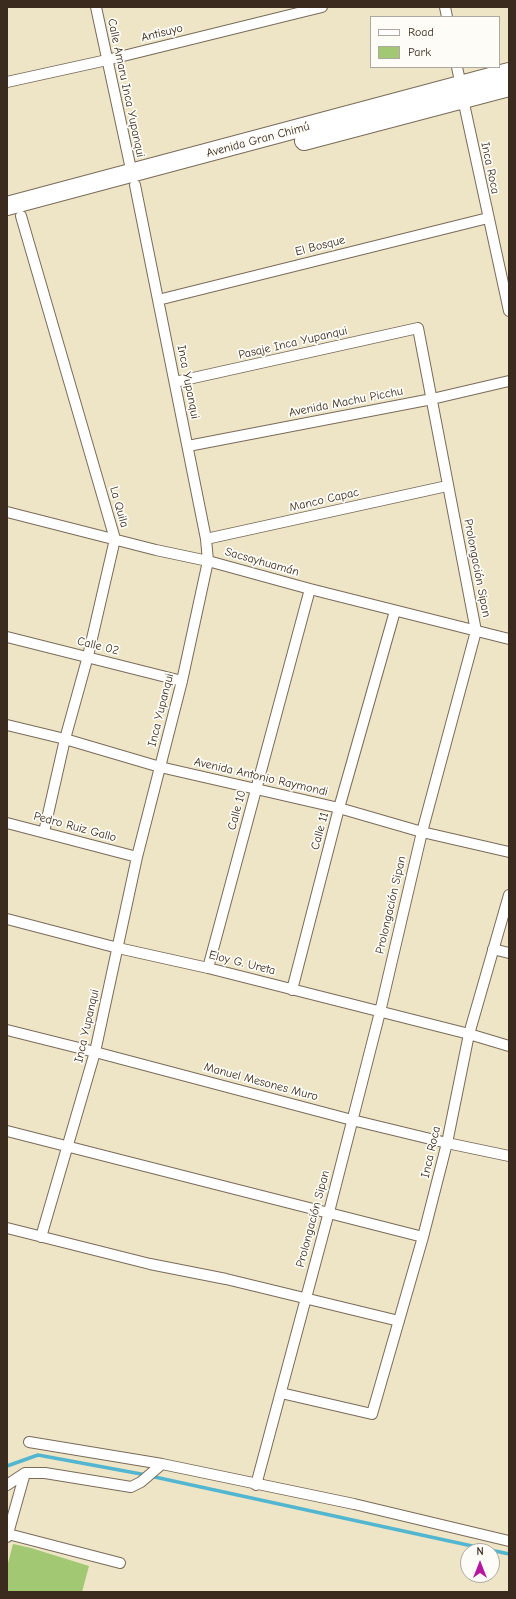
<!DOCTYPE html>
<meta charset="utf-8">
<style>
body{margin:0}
#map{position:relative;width:516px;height:1599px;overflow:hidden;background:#eee5c7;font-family:"Comic Neue",sans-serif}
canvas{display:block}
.frame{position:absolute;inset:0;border:8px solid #3b2a1e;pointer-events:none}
.legend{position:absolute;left:370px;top:16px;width:130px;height:52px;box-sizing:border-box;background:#fdfcf7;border:1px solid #afa8a0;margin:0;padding:5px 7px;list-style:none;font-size:12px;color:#3b2a1e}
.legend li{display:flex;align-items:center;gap:8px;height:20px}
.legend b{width:20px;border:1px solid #afa8a0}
.north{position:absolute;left:460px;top:1543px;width:40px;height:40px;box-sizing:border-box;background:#fdfcf7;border:1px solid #afa8a0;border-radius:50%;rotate:0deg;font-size:11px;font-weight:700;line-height:16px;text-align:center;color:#3b2a1e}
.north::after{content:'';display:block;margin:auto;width:14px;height:18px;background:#b5179e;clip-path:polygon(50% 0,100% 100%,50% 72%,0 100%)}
</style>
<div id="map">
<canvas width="516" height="1599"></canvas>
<div class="frame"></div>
<ul class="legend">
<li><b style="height:5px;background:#fff"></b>Road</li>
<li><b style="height:11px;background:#a2c873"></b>Park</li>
</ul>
<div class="north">N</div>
</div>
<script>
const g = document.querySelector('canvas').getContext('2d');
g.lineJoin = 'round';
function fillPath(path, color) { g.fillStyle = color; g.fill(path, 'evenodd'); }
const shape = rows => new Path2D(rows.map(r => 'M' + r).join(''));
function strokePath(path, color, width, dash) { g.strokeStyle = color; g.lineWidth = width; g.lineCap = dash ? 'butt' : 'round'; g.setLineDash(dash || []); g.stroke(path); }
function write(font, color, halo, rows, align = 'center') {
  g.font = font + ' "Comic Neue",sans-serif'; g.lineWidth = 3.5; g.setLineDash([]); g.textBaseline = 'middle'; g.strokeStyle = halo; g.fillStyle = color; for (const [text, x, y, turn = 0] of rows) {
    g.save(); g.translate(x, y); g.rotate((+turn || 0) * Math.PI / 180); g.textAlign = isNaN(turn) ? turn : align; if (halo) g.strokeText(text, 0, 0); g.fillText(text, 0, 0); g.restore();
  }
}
fillPath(shape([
 [13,1544,31,1548,89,1566,82,1592,7,1592,7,1567]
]), '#a2c873');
strokePath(shape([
 [7,1466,38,1455,141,1474,509,1554]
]), '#52b6d0', 3.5);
const street = shape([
 [96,7,132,174],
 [445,7,447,17],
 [457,67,461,86],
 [7,82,107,60,322,7],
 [463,99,509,311],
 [21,216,115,539,88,656,65,739,44,832],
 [158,300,488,218],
 [175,382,418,328,476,631,422,832,380,1012,329,1212,256,1485],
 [188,446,432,399,509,381],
 [7,512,156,550,208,561,310,589,509,639],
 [206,539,447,486],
 [7,637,182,681],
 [7,725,65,739,160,767,339,808,422,832,509,852],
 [7,823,137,857],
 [7,919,118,948,208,968,469,1034,509,1046],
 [493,949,509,953],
 [208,968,310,589],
 [292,990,339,808,395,611],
 [7,1030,95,1052,352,1120,447,1143,509,1156],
 [7,1131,423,1237],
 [7,1228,150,1264,226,1279,399,1321],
 [41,1237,95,1052,137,857,182,681,208,561,206,539,135,185],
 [281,1393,372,1414,423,1237,447,1143,469,1034,509,895],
 [29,1442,162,1464,354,1504,509,1541],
 [7,1485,25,1473,45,1473,131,1487,141,1482,162,1464],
 [8,1534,120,1563],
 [7,1537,25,1473]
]);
const highway = shape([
 [304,141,509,87],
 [7,206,509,72]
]);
strokePath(street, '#7a6b59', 12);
strokePath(highway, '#7a6b59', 20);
strokePath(street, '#fff', 10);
strokePath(highway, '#fff', 18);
write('12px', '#3b2a1e', '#fdfcf7', [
 ["Antisuyo",162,33,-14],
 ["Calle Amaru Inca Yupanqui",126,88,78],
 ["Avenida Gran Chimú",258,140,-15],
 ["Inca Roca",490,168,78],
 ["El Bosque",320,246,-14],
 ["Pasaje Inca Yupanqui",293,343,-13],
 ["Inca Yupanqui",188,382,79],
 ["Avenida Machu Picchu",346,402,-11],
 ["Manco Capac",324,500,-13],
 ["La Quila",119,507,74],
 ["Sacsayhuamán",262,562,16],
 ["Prolongación Sipan",477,568,79],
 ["Calle 02",98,646,14],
 ["Inca Yupanqui",161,710,-76],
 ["Avenida Antonio Raymondi",261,777,13],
 ["Calle 10",237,810,-75],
 ["Pedro Ruiz Gallo",75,827,15],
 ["Calle 11",320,831,-75],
 ["Prolongación Sipan",391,905,-77],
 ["Eloy G. Ureta",242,963,14],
 ["Inca Yupanqui",87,1026,-77],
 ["Manuel Mesones Muro",261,1082,15],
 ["Inca Roca",431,1152,-77],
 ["Prolongación Sipan",313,1219,-75]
]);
</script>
